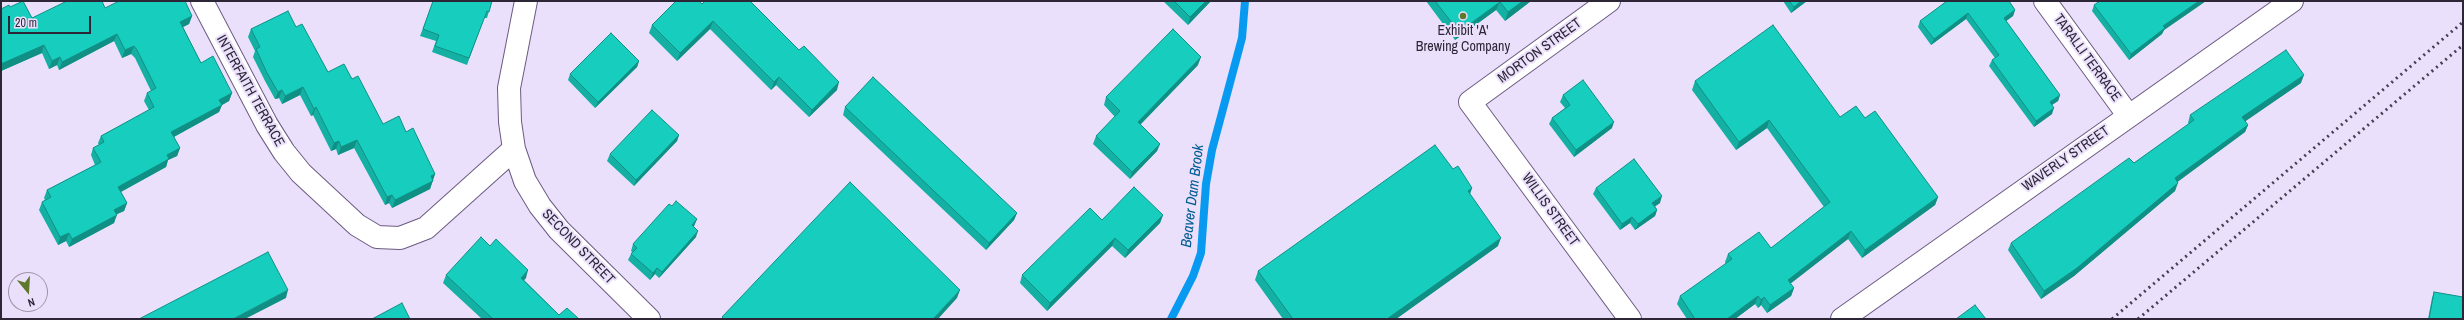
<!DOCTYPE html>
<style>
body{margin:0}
#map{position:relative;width:2464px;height:320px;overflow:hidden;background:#ebe0fb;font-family:"Archivo Narrow",sans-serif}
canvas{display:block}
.frame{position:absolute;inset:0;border:2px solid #2d2637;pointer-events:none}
.north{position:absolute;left:8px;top:272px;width:40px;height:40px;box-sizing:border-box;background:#ebe0fb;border:1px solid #9f96ad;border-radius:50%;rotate:162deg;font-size:11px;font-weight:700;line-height:16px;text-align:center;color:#2d2637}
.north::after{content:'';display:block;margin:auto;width:14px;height:18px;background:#5f782b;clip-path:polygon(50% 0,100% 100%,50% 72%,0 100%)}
.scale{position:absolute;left:8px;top:16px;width:83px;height:18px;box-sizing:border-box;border:2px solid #2d2637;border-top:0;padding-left:5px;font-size:12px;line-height:14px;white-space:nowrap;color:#2d2637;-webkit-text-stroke:3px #ebe0fb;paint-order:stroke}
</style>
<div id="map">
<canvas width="2464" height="320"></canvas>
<div class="frame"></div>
<div class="north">N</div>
<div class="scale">20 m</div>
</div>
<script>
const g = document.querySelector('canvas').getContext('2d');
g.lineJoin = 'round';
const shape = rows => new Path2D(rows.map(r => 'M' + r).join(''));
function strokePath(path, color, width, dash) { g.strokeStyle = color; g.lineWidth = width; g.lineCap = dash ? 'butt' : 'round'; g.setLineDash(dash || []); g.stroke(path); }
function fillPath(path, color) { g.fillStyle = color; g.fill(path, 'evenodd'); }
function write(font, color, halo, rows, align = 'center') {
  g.font = font + ' "Archivo Narrow",sans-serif'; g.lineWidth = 4; g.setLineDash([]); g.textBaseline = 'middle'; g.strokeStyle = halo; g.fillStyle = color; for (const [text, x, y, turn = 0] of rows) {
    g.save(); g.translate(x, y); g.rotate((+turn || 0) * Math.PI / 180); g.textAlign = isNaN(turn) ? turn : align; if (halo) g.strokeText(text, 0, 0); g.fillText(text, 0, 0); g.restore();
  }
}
strokePath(shape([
 [1171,319,1193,276,1201,253,1206,184,1212,150,1242,38,1245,1]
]), '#089af0', 8);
const minor = shape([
 [202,1,267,125,284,152,301,173,357,225,377,237,400,238,426,228,514,149],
 [526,1,509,88,510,122,514,149,525,181,540,206,559,230,649,319],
 [1609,1,1470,102,1630,319],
 [2045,1,2128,115]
]);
const major = shape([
 [1842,319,2292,1]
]);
strokePath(minor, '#6c5b82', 24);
strokePath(major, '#6c5b82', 24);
strokePath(minor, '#fff', 22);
strokePath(major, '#fff', 22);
strokePath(shape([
 [2112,319,2463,22],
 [2138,319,2463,45]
]), '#463e51', 3, [2, 4]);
fillPath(shape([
 [430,1,492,1,487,18,484,18,467,65,432,52,436,41,420,36,433,2],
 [1163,1,1211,1,1188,25],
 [1426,1,1531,1,1505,21,1496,10,1455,40],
 [1783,1,1807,1,1791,13],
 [1945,1,2009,1,2015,10,2013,16,2006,21,2060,95,2058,101,2052,105,2052,114,2034,127,1989,66,1992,60,1995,58,1966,19,1931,45,1918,27,1920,21,1946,2],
 [2100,1,2206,1,2164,30,2162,34,2129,60,2092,11,2094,5],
 [702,4,837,90,809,117,776,85,771,90,710,29,677,61,649,33,652,25],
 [10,7,32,18,105,8,192,16,189,24,183,27,201,63,232,93,229,101,222,105,219,112,174,137,180,148,177,156,168,160,166,167,121,192,127,203,124,211,116,214,114,223,69,247,66,241,58,245,39,210,42,202,45,200,44,198,47,190,95,165,91,155,93,148,99,145,98,143,101,136,149,110,144,101,147,93,151,91,135,58,131,54,122,58,114,41,59,70,57,65,49,69,42,53,1,71,1,9],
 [296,27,328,72,352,79,383,124,406,132,435,174,430,189,392,208,389,203,385,205,354,148,338,155,336,149,331,151,313,115,311,116,300,95,282,104,279,98,275,99,265,81,253,57,255,51,248,37,251,29],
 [639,61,637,67,595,108,568,80,570,74],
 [1198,65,1140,125,1160,144,1157,151,1130,179,1093,144,1096,136,1115,117,1104,105,1106,97],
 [1695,81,1840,117,1865,118,1938,197,1935,205,1862,258,1848,239,1790,283,1794,288,1791,296,1767,313,1761,305,1758,308,1755,304,1735,319,1687,319,1677,304,1680,296,1726,264,1725,262,1728,254,1771,248,1824,207,1767,128,1736,150,1692,90],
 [2301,83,2245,121,2248,125,2245,132,2177,182,2175,191,2074,276,2041,299,2008,250,2011,243,2134,163,2189,124,2188,123,2190,115],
 [1563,95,1612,128,1574,157,1549,124,1552,118,1565,108,1560,102],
 [845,107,1017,213,1014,220,986,250,843,115],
 [679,135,677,141,634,186,607,161,610,154],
 [1453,169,1472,188,1470,194,1498,246,1396,319,1283,319,1255,280,1258,271],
 [1596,188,1660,203,1655,206,1657,210,1655,216,1635,230,1630,223,1620,230,1593,194],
 [672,206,697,219,694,226,696,237,659,278,655,274,650,280,628,260,632,252,631,251,633,244],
 [1163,215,1160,223,1125,258,1112,246,1047,311,1020,283,1022,275,1102,220],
 [446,275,526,278,524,280,559,315,579,319,482,319,443,283],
 [2434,292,2463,319,2428,319,2432,298]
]), '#14b0a3');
fillPath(shape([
 [1206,1,1211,1,1188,25,1190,17],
 [1523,1,1531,1,1505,21,1508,12],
 [1801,1,1807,1,1791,13,1794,7],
 [2199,1,2206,1,2164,30,2162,34,2129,60,2131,54,2163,26],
 [1500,2,1496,10,1455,40,1459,32],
 [2015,10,2013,16,2002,24,2004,18],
 [1968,13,1966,19,1931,45,1934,39],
 [192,16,189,24,177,30,180,22],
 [713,21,710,29,677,61,680,53],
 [117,34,114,41,59,70,62,62],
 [44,45,42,53,1,71,1,64],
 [134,46,131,54,122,58,125,50],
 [60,57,57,65,49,69,52,61],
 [1201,57,1198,65,1135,130,1138,122],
 [639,61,637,67,595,108,598,102],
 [2304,75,2301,83,2240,125,2242,117],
 [779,77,776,85,771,90,774,82],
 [839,82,837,90,809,117,812,110],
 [303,87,300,95,282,104,285,96],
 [282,90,279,98,275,99,278,92],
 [232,93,229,101,222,105,219,112,168,140,171,132,219,100],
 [2060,95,2058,101,2047,108,2050,102],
 [316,107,313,115,311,116,314,109],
 [2054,108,2052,114,2034,127,2036,121],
 [1769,120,1767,128,1736,150,1739,142],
 [1614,122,1612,128,1574,157,1576,150],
 [2248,125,2245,132,2172,186,2175,178],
 [679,135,677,141,634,186,636,180],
 [357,140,354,148,338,155,341,147],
 [339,141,336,149,331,151,334,143],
 [1160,144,1157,151,1130,179,1132,172],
 [180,148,177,156,168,160,166,167,115,195,118,187,167,155],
 [435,174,430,189,392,208,395,200],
 [2178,183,2175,191,2074,276,2041,299,2044,291],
 [1472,188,1469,196,1468,191],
 [392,195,389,203,385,205,387,197],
 [1662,196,1660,203,1650,210,1652,203],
 [1938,197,1935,205,1862,258,1865,250],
 [127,203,124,211,111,217,114,210],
 [1657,210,1655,216,1635,230,1638,224],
 [1017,213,1014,220,986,250,989,243],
 [117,215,114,223,69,247,72,239],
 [1163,215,1160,223,1125,258,1128,250],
 [1632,217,1630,223,1620,230,1622,224],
 [697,219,694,226,689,231,692,225],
 [698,231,696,237,659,278,662,272],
 [1851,231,1848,239,1785,288,1788,280],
 [69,233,66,241,58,245,60,237],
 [1115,238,1112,246,1047,311,1050,303],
 [1501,238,1498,246,1396,319,1387,319],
 [657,268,655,274,650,280,653,273],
 [528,270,526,278,518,286,521,278],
 [1794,288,1791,296,1767,313,1770,305],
 [288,290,286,298,245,319,233,319],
 [960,290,957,298,938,319,933,319],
 [1758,296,1755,304,1735,319,1727,319],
 [1764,297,1761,305,1758,308,1761,300]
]), '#109085');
const building = shape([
 [23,1,32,18,67,1,102,1,105,8,119,1,185,1,192,16,180,22,201,63,213,56,232,93,219,100,222,105,171,132,180,148,167,155,169,159,118,187,127,203,114,210,117,215,72,239,69,233,60,237,42,202,51,197,47,190,101,162,93,148,104,142,101,136,154,107,147,93,156,88,137,50,134,46,125,50,117,34,62,62,60,57,52,61,44,45,1,64,1,9,9,5,10,7,23,1],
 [433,1,492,1,489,12,487,11,469,58,435,46,439,35,423,29,433,1],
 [676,1,699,1,702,4,705,1,750,1,799,50,804,46,839,82,812,110,779,77,774,82,713,21,680,53,652,25,676,1],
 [1174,1,1206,1,1190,17,1174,1],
 [1435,1,1523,1,1508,12,1500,2,1459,32,1435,1],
 [1789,1,1801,1,1794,7,1789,1],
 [1947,1,2009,1,2015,10,2004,18,2060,95,2050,102,2054,108,2036,121,1992,60,1999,55,1968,13,1934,39,1920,21,1947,1],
 [2100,1,2199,1,2163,26,2165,28,2131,54,2094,5,2100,1],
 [288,11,296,27,302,24,328,72,344,64,352,79,358,76,383,124,399,116,406,132,413,128,435,174,431,176,433,181,395,200,392,195,387,197,357,140,341,147,339,141,334,143,316,107,314,109,303,87,285,96,282,90,278,92,267,73,256,49,260,47,251,29,288,11],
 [1773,25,1840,117,1856,106,1865,118,1875,111,1938,197,1865,250,1851,231,1788,280,1794,288,1770,305,1764,297,1761,300,1758,296,1727,319,1695,319,1680,296,1732,259,1728,254,1759,232,1771,248,1830,202,1769,120,1739,142,1695,81,1773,25],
 [1173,29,1201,57,1138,122,1160,144,1132,172,1096,136,1120,111,1106,97,1173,29],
 [611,33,639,61,598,102,570,74,611,33],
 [2286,50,2304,75,2242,117,2248,125,2175,178,2178,183,2077,268,2044,291,2011,243,2129,158,2134,163,2194,120,2190,115,2286,50],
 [873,77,1017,213,989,243,845,107,873,77],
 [1583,80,1614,122,1576,150,1552,118,1570,105,1563,95,1583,80],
 [652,110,679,135,636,180,610,154,652,110],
 [1435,145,1453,169,1458,166,1472,188,1468,191,1501,238,1387,319,1293,319,1258,271,1435,145],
 [1634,159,1662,196,1652,203,1657,210,1638,224,1632,217,1622,224,1596,188,1634,159],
 [850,182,960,290,933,319,724,319,722,317,850,182],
 [1134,187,1163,215,1128,250,1115,238,1050,303,1022,275,1090,208,1102,220,1134,187],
 [676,201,697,219,692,225,698,231,662,272,657,268,653,273,631,254,637,248,633,244,669,204,672,206,676,201],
 [481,237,490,246,496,239,528,270,521,278,559,315,567,308,579,319,493,319,446,275,481,237],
 [268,252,288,290,233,319,139,319,268,252],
 [2434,292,2463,297,2463,319,2429,319,2434,292],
 [402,303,410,319,372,319,402,303],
 [1975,305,1986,319,1956,319,1975,305]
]);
fillPath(building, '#17cdbe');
strokePath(building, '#109085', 1);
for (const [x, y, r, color] of [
 [1463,16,4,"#5f782b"]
]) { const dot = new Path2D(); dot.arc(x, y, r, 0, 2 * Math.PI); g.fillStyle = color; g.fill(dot); strokePath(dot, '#ebe0fb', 1.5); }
write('14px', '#2d2637', '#ebe0fb', [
 ["Exhibit 'A'",1463,31],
 ["Brewing Company",1463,47]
]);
write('14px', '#2d2637', '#ebe0fb', [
 ["MORTON STREET",1540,51,-36],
 ["TARALLI TERRACE",2087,58,54],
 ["INTERFAITH TERRACE",250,91,61],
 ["WAVERLY STREET",2066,159,-35],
 ["WILLIS STREET",1550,210,54],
 ["SECOND STREET",578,247,46]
]);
write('italic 15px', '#005c94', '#ebe0fb', [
 ["Beaver Dam Brook",1193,196,-83]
]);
</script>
